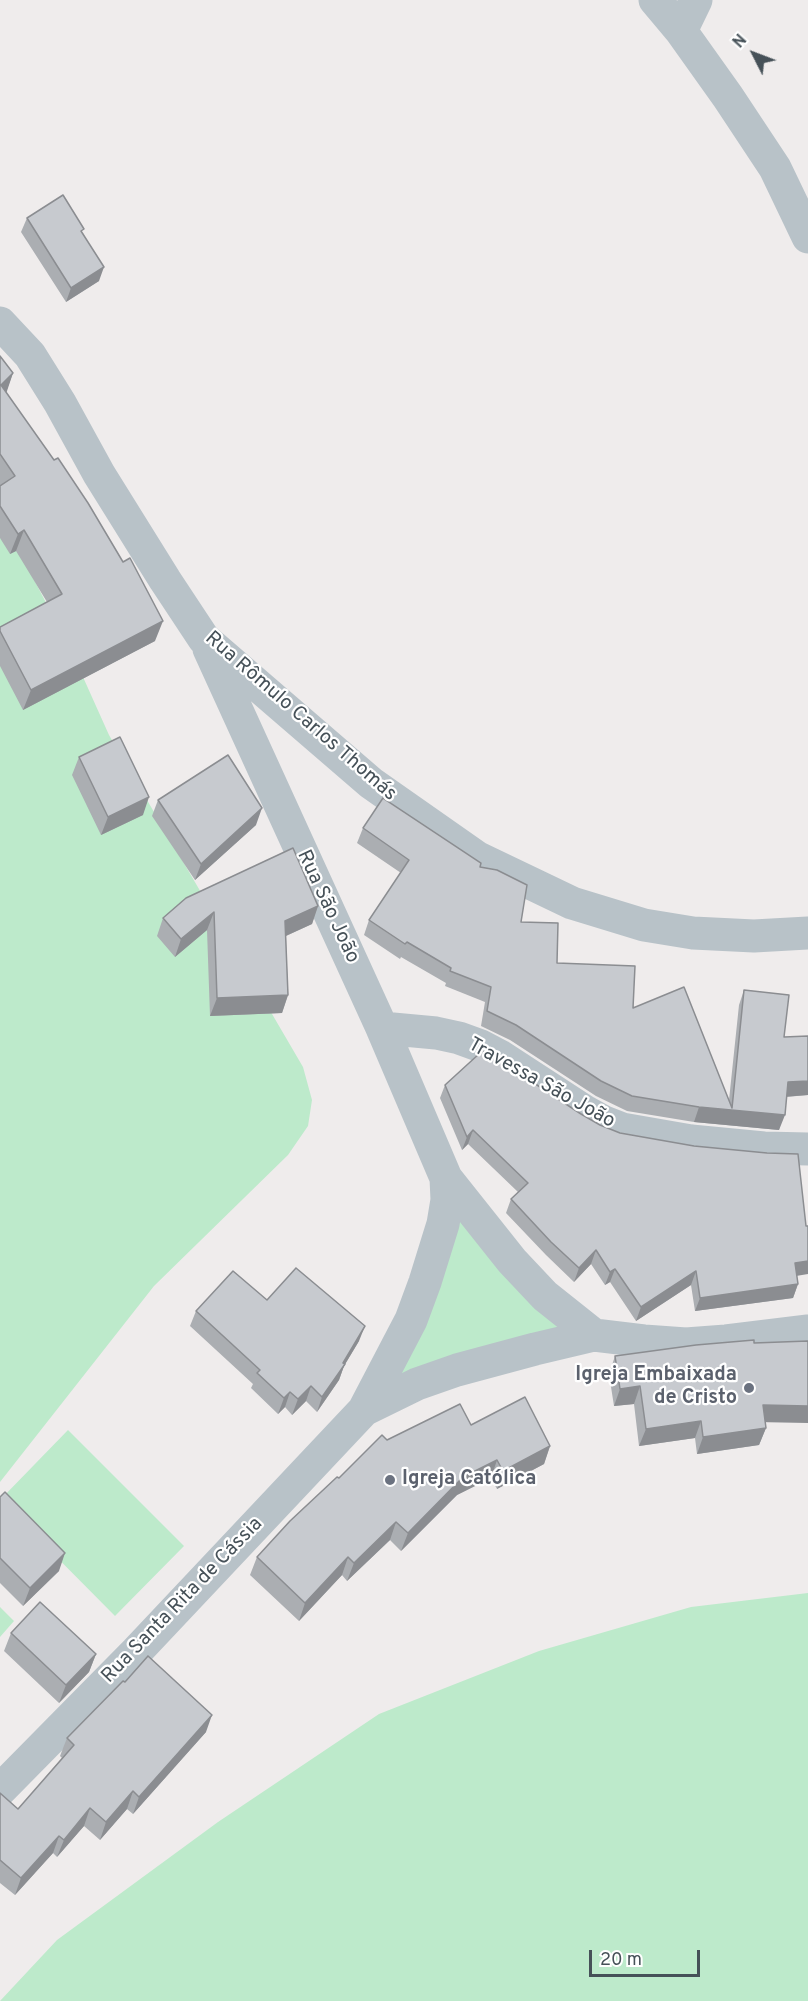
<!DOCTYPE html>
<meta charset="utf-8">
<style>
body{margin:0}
#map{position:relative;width:808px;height:2001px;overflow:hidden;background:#efecec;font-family:Overpass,sans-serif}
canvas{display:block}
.north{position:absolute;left:724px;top:24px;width:60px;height:60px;-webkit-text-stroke:4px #fff;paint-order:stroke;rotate:312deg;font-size:16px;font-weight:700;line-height:24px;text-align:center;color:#465158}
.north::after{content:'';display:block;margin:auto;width:21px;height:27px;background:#465158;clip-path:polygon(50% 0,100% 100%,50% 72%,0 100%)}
.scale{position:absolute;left:589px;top:1950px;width:111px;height:27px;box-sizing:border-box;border:3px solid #465158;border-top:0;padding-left:8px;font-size:18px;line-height:21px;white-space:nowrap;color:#465158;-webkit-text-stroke:4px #fff;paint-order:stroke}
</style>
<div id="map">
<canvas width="808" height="2001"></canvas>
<div class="north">N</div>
<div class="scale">20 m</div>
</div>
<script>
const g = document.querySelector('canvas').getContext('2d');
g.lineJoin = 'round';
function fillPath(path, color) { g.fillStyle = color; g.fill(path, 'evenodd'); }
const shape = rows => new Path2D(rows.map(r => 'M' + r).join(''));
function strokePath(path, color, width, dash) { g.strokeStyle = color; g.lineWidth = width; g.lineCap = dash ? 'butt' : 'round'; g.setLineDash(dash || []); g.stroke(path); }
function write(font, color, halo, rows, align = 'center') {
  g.font = font + ' Overpass,sans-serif'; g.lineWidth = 4.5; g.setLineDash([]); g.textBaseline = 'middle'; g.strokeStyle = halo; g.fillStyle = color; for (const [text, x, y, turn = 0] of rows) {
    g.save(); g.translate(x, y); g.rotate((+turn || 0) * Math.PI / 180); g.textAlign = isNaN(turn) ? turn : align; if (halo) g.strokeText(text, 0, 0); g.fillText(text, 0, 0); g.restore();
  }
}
fillPath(shape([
 [0,520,11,535,74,657,109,735,303,1067,312,1100,308,1126,288,1155,154,1286,0,1482],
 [459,1215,572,1329,387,1387],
 [68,1430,184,1546,115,1616,0,1500],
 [808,1593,808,2001,0,2001,57,1940,218,1822,379,1714,539,1651,691,1607],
 [0,1607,14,1621,0,1637]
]), '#bdeacb');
strokePath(shape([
 [655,0,681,31,728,97,775,168,808,237],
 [681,31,696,0],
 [0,323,30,355,60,403,99,474,165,580,204,639,371,783,478,858,572,903,644,925,693,933,754,936,808,933],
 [209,649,382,1028,446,1178,512,1261,545,1296,594,1335,644,1341,686,1344,726,1341,808,1331],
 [382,1028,436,1033,459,1038,481,1046,500,1056,586,1112,604,1122,622,1129,691,1141,764,1148,808,1149],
 [364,1410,417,1384,457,1370,535,1349,594,1335],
 [0,1790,136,1652,364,1410,411,1320,425,1282,443,1224,447,1200,446,1178]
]), '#b8c2c8', 33);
fillPath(shape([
 [27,218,83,233,99,281,66,302,21,232],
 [0,356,13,373,6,392,155,641,23,710,0,666,0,627,47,602,16,551,10,554,0,538],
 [79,757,143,815,101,835,72,775],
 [158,800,256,825,195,880,152,816],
 [363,828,480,867,521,922,557,963,633,1008,729,1100,739,1005,744,990,784,1037,808,1095,786,1097,779,1130,694,1122,627,1111,596,1096,510,1040,481,1026,485,1002,445,986,446,983,401,957,400,959,364,935,369,920,401,873,357,843],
 [186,898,318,906,312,924,286,936,288,995,282,1013,210,1016,207,930,175,957,157,936,163,918],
 [480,1050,797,1276,798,1284,793,1298,695,1311,691,1285,636,1321,610,1282,605,1285,591,1264,574,1282,546,1255,506,1213,511,1199,518,1192,468,1144,462,1150,440,1098,445,1085,479,1054],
 [267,1300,359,1341,344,1366,339,1380,317,1412,306,1401,292,1415,285,1407,278,1414,251,1388,253,1384,190,1326,196,1311],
 [615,1356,765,1423,766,1428,759,1445,697,1454,695,1438,639,1446,634,1404,614,1406,609,1374],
 [471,1425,550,1446,544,1464,497,1489,491,1478,457,1495,401,1551,390,1540,347,1581,342,1575,299,1621,250,1575,257,1557,339,1478,387,1440],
 [0,1497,59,1571,23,1606,0,1583],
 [11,1633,96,1654,89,1672,59,1703,4,1651],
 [206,1732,133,1814,127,1809,100,1840,84,1826,57,1857,53,1853,15,1895,0,1883,0,1793,18,1809,62,1758,60,1756,67,1738]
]), '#abaeb2');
fillPath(shape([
 [104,267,99,281,66,302,71,288],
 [13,373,6,394,1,385],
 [24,530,16,551,10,554,18,534],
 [163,621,155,641,23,710,31,690],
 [149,797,143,815,101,835,108,817],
 [262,808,256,825,195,880,201,864],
 [318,906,312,924,279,939,285,921],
 [214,912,207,930,175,957,181,939],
 [288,995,282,1013,210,1016,217,998],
 [808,1081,808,1095,782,1097,788,1082],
 [699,1107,785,1115,779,1130,694,1122],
 [473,1130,468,1144,462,1150,467,1137],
 [596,1250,591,1264,574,1282,579,1268],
 [808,1261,808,1274,790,1277,795,1263],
 [615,1269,610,1282,605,1285,610,1272],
 [696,1271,691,1285,636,1321,641,1307],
 [798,1284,793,1298,695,1311,700,1298],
 [365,1326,359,1341,344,1366,339,1380,317,1412,322,1397],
 [311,1386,306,1401,292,1415,298,1399],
 [640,1386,634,1404,614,1406,620,1389],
 [290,1392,285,1407,278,1414,284,1398],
 [763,1405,808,1406,808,1423,756,1422],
 [701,1421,695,1438,639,1446,646,1429],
 [766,1428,759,1445,697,1454,703,1437],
 [550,1446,544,1464,497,1489,503,1471],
 [497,1460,491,1478,457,1495,401,1551,408,1533,463,1477],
 [396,1522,390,1540,347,1581,354,1563],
 [65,1553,59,1571,23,1606,30,1588],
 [348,1557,342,1575,299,1621,305,1603],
 [96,1654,89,1672,59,1703,66,1685],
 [212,1715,206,1732,133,1814,139,1797],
 [133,1791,127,1809,100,1840,106,1822],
 [90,1808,84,1826,57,1857,64,1840],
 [59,1836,53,1853,15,1895,21,1878]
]), '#8b8d91');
const building = shape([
 [63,195,84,229,81,231,104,267,71,288,27,218,63,195],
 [0,356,13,373,1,385,54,460,58,458,88,503,123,562,130,558,163,621,31,690,0,631,0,627,62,594,24,530,18,534,0,506,0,486,15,476,0,454,0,356],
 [120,737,149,797,108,817,79,757,120,737],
 [228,755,262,808,201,864,158,800,228,755],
 [383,798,481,863,480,867,497,870,527,885,521,922,558,923,557,963,635,966,633,1008,684,987,732,1108,744,990,789,995,784,1037,808,1036,808,1081,788,1082,785,1115,699,1107,632,1096,601,1081,516,1025,487,1011,491,987,450,971,451,968,407,942,405,944,369,920,409,860,363,828,383,798],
 [293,848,318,906,285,921,288,995,217,998,214,912,181,939,163,918,186,898,293,848],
 [480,1050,496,1058,581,1114,600,1125,620,1133,694,1146,767,1153,798,1154,806,1226,808,1226,808,1261,795,1263,798,1284,700,1298,696,1271,641,1307,615,1269,610,1272,596,1250,579,1268,551,1242,511,1199,528,1183,473,1130,467,1137,445,1085,480,1053,480,1050],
 [296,1268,365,1326,343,1363,345,1364,322,1397,311,1386,298,1399,290,1392,284,1398,257,1373,260,1370,196,1311,233,1271,267,1300,296,1268],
 [754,1340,754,1343,808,1341,808,1406,763,1405,766,1428,703,1437,701,1421,646,1429,640,1386,620,1389,615,1356,696,1345,754,1340],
 [525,1397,550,1446,503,1471,497,1460,463,1477,408,1533,396,1522,354,1563,348,1557,305,1603,257,1557,290,1521,337,1477,339,1478,382,1435,387,1440,460,1404,471,1425,525,1397],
 [5,1492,65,1553,30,1588,0,1558,0,1497,5,1492],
 [40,1602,96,1654,66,1685,11,1633,40,1602],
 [148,1656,212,1715,139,1797,133,1791,106,1822,90,1808,64,1840,59,1836,21,1878,0,1860,0,1793,18,1809,74,1745,67,1738,123,1681,125,1682,148,1656]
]);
fillPath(building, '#c7cacf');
strokePath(building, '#8b8d91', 1.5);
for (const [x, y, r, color] of [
 [749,1388,6,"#6b7280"],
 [390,1480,6,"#6b7280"]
]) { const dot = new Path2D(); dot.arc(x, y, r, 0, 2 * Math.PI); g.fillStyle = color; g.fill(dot); strokePath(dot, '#fff', 2); }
write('20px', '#465158', '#fff', [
 ["Rua Rômulo Carlos Thomás",300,717,41],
 ["Rua São João",327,907,65],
 ["Travessa São João",541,1084,29],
 ["Rua Santa Rita de Cássia",183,1601,-46]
]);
write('bold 20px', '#5b616d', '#fff', [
 ["Igreja Embaixada",737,1376],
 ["de Cristo",737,1399],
 ["Igreja Católica",402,1480,"left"]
], 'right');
</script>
